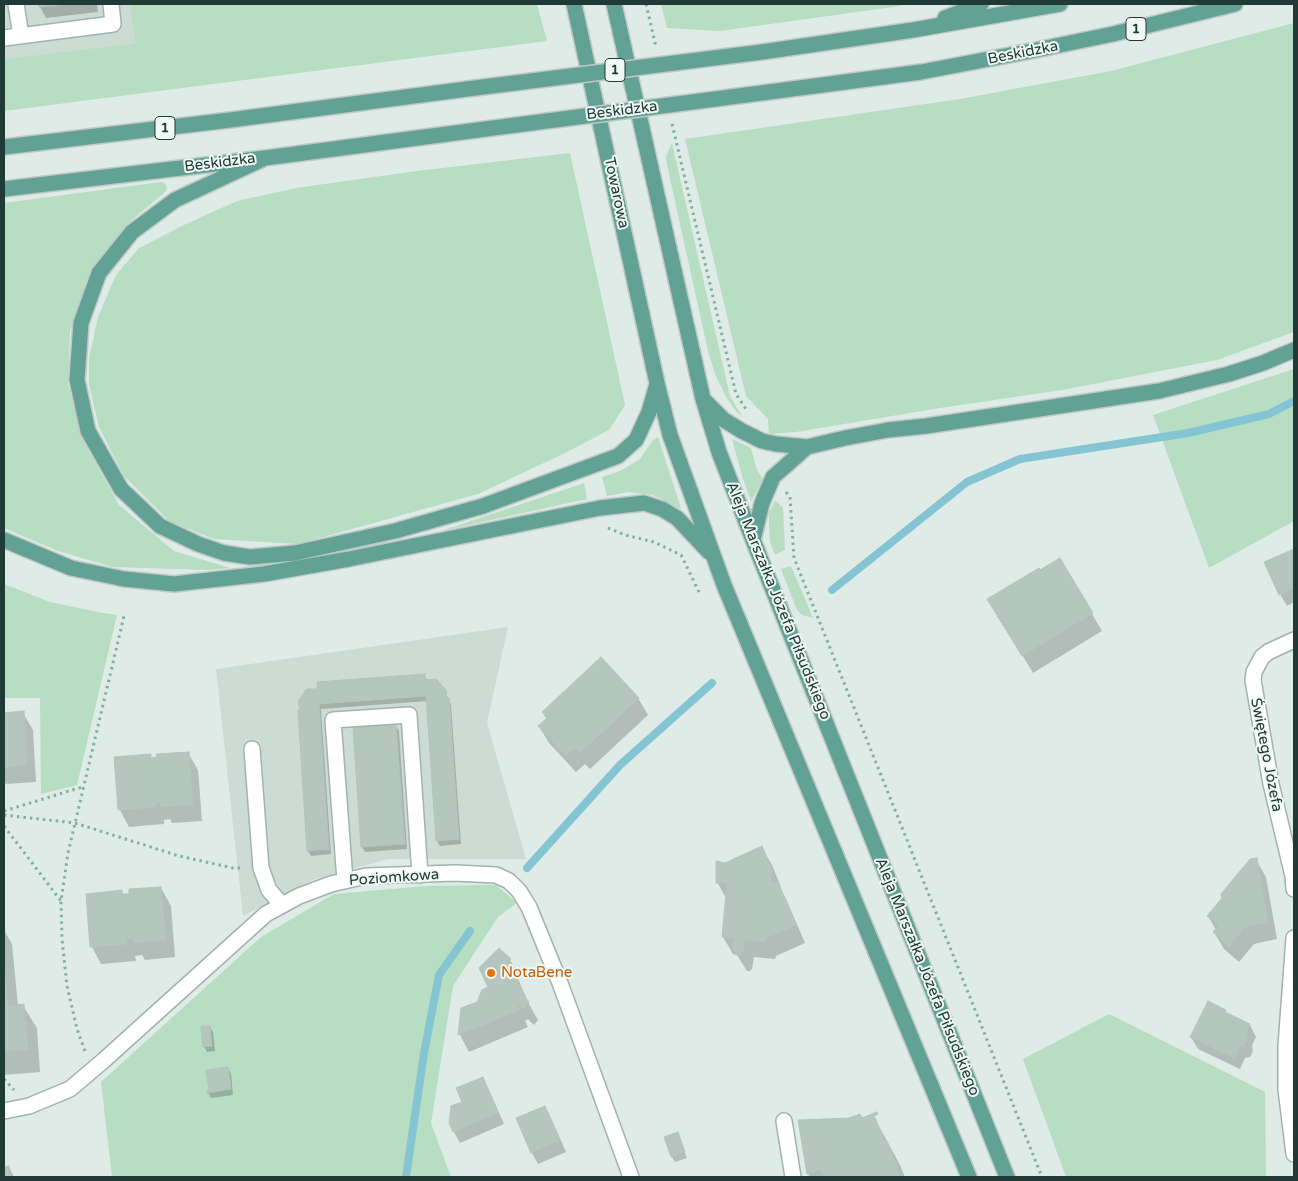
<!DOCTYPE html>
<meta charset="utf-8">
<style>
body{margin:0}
#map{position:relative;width:1298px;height:1181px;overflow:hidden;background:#dfebe6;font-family:"Varela Round",sans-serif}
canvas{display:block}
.frame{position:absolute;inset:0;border:5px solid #203b35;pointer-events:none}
</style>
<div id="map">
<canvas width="1298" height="1181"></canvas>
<div class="frame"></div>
</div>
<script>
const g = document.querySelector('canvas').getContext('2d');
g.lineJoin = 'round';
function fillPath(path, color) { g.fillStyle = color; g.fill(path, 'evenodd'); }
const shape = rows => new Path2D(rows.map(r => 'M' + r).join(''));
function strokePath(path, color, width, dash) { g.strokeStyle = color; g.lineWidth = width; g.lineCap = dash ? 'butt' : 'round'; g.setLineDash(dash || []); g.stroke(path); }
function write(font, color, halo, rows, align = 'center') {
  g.font = font + ' "Varela Round",sans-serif'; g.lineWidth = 4; g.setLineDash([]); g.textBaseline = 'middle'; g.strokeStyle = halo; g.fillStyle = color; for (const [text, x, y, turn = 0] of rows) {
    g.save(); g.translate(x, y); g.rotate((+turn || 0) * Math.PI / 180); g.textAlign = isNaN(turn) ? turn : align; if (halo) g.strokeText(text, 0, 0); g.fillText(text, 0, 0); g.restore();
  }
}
fillPath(shape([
 [4,4,130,4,135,43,4,59],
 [508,627,487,723,526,859,389,859,312,880,243,916,216,669]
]), '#cddbd5');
fillPath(shape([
 [130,4,537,4,547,41,4,111,4,59,135,43],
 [661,4,910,4,893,7,720,31,667,28],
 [1294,23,1294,332,1217,360,1062,390,940,408,796,432,769,434,768,419,746,396,685,139,960,99,1111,71],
 [672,143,730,396,743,418,734,409,725,395,715,374,708,351,667,165,666,156],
 [570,153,625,405,609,430,565,453,478,494,298,544,214,539,169,521,124,476,99,427,89,385,89,358,98,317,116,275,139,248,186,224,237,201,296,188,417,171],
 [161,182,166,184,167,189,165,192,126,225,93,268,70,331,68,384,82,439,119,505,174,551,230,568,207,570,113,567,58,551,4,528,4,203],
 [1294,369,1294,521,1209,568,1153,415],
 [658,437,681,508,678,508,653,495,628,492,607,496,602,477,620,471,640,459,653,440],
 [732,439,751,448,757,470,763,479,751,501,742,476],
 [584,483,587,499,441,531],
 [775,500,783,508,785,550,775,555,770,542,769,526,769,513],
 [791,566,813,618,802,615,797,610,781,569],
 [4,584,50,602,103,613,117,615,77,785,41,794,40,698,4,698],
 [496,885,517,903,498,917,453,986,431,1123,451,1177,112,1177,101,1082,261,937,334,894,426,886],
 [1109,1014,1265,1092,1266,1177,1066,1177,1023,1059]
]), '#b7ddc3');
fillPath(shape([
 [39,4,97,4,98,12,46,18,40,7],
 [1294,551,1294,602,1287,606,1280,594,1266,563],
 [1060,560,1102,631,1033,673,999,616],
 [424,676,428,681,445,691,451,705,461,844,440,846,437,841,428,701,321,709,331,854,311,856,308,851,300,702],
 [638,698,648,715,590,769,585,764,576,772,549,743,539,726,547,719,543,713],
 [23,713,33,730,36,782,6,784,4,781,4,714],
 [396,726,399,731,407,849,365,852,362,847],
 [188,753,198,770,202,821,172,823,170,819,164,820,164,824,129,827,120,810,150,756,152,759],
 [762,848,772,865,781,887,781,890,787,901,805,943,776,956,775,959,754,957,752,969,750,971,747,971,737,955,733,954,723,937,726,898,717,882,725,864],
 [1256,860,1266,877,1277,939,1254,944,1239,962,1224,949,1214,932,1216,930,1208,916],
 [161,888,171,906,175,957,145,960,142,955,135,956,136,961,101,964,92,947,121,891,123,895],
 [4,930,12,944,18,1006,23,1006,37,1028,40,1072,4,1075],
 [510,960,520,977,518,979,529,1004,538,1020,534,1025,528,1019,525,1021,528,1027,469,1052,460,1035,462,1009,478,1003,489,988,481,969],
 [1225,1011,1227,1015,1250,1025,1256,1037,1252,1046,1253,1051,1250,1057,1245,1058,1240,1069,1198,1049,1191,1037],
 [210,1027,213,1032,215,1051,207,1052,204,1046],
 [228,1068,231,1074,233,1095,211,1098,208,1092],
 [483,1079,489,1090,504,1124,460,1143,454,1132,463,1102],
 [545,1107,551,1118,566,1152,538,1164,532,1153,517,1119],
 [873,1115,900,1165,905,1177,810,1177,808,1174,800,1121,862,1119],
 [678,1134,687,1158,675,1162,672,1157],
 [9,1167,14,1177,4,1177,4,1168]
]), '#0003');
strokePath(shape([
 [832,590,967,482,1020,459,1188,433,1269,414,1294,401],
 [527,868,620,765,712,683],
 [406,1177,424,1053,439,975,470,931]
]), '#85c4d2', 8);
const building = shape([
 [38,4,68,4,39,7,38,4],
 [1294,549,1294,588,1279,595,1264,562,1294,549],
 [1060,558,1093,613,1022,656,987,599,1039,568,1040,570,1060,558],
 [601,657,639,698,580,753,574,748,566,756,538,726,547,718,542,712,601,657],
 [425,674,425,680,436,679,446,690,447,698,449,698,459,839,436,841,426,696,319,704,329,849,307,851,298,710,300,710,298,701,307,689,317,689,317,682,425,674],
 [24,711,27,765,4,767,4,713,24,711],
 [396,724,405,844,361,847,353,727,396,724],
 [189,752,193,804,161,807,161,802,155,803,155,807,118,810,114,757,151,754,151,758,157,757,156,754,189,752],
 [762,846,772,869,771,882,778,882,796,925,766,938,766,942,745,940,743,951,740,954,736,954,733,949,734,939,722,937,727,883,716,883,716,861,725,863,762,846],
 [1257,858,1268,922,1245,927,1229,946,1213,932,1219,925,1207,916,1222,898,1221,894,1250,859,1257,858],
 [161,887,166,940,134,943,133,938,126,939,127,944,90,947,86,894,122,890,122,894,129,894,129,889,161,887],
 [499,948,511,959,509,961,524,996,529,1002,523,1009,518,1003,517,1004,520,1010,458,1035,461,1008,477,1002,482,990,488,987,479,968,499,948],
 [4,959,8,1006,24,1004,28,1049,4,1052,4,959],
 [1208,1001,1226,1010,1225,1012,1250,1024,1246,1034,1247,1038,1244,1046,1239,1047,1234,1058,1190,1037,1208,1001],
 [210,1026,212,1046,203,1047,201,1027,210,1026],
 [228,1067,231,1089,207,1093,207,1090,209,1090,206,1070,228,1067],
 [483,1077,498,1113,453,1132,449,1123,451,1106,462,1102,456,1088,483,1077],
 [545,1106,560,1140,531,1153,516,1118,545,1106],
 [877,1112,878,1114,874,1116,876,1120,884,1142,887,1141,901,1177,824,1177,821,1169,807,1174,798,1120,849,1118,860,1114,862,1118,877,1112],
 [678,1132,685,1152,671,1157,664,1137,678,1132],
 [9,1166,10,1177,4,1177,4,1167,9,1166]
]);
fillPath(building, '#b5c6bf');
strokePath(building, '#b2c5bd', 1);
const minor = shape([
 [16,4,21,36],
 [4,38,113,24,111,4],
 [1294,640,1268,652,1262,657,1254,672,1253,680,1271,784,1293,876,1294,889],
 [252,749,261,868,269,890,282,905],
 [345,881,333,720,409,715,420,875],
 [1294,938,1286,1046,1286,1089,1294,1154],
 [4,1111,29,1106,70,1089,103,1061,266,914,299,896,331,884,366,876,455,873,496,875,509,881,519,891,529,907,560,983,631,1177],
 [784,1121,793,1177]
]);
const major = shape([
 [574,4,657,383,670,435,724,585,969,1177],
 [614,4,703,399,719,452,753,540,1007,1177],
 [945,18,981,4],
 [762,52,913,30,1060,4],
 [769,92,921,72,1036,50,1113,34,1235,4],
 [4,147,230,120,467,89],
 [265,158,175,200,132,232,99,273,81,323,77,380,88,431,121,489,160,526,198,544,224,553,250,557,295,553,395,531,483,506,618,456,636,440,649,412,657,384],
 [4,189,265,158,478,130],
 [704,400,724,420,742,431,762,441,776,444,807,447,845,438,888,430,926,426,1159,391,1229,374,1263,363,1294,350],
 [4,540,71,568,124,579,174,584,264,574,349,559,600,508,644,503,662,509,677,518,709,552],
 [753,540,762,503,773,477,807,447]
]);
strokePath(minor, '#a2b3ad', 18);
strokePath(major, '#c1c8c6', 18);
strokePath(shape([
 [646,4,656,47],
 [672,124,736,394,746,409],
 [786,492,790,497,794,558,1042,1177],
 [608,528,625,535,654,542,681,555,700,594],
 [4,811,82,787],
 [4,815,75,823,179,856,233,868,243,868],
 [4,826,61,901],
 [85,1051,77,1029,67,986,62,939,61,901,68,853,124,616],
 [4,1079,14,1090]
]), '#7fb0a2', 3, [2.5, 4]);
strokePath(minor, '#fff', 15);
strokePath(major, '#62a294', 15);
const majorBridge = shape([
 [467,89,762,52],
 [478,130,769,92]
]);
strokePath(majorBridge, '#c1c8c6', 18, []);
strokePath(majorBridge, '#62a294', 15);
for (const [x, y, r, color] of [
 [491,973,5,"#e8710a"]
]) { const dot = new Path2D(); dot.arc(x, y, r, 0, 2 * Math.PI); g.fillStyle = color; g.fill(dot); strokePath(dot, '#f0f8f4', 2); }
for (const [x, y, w] of [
 [1136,29,20],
 [615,70,20],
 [165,128,20]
]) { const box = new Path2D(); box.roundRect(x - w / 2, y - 11.5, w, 23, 4); g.fillStyle = '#f0f8f4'; g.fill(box); strokePath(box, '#203b35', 1); }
write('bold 14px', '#203b35', null, [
 ["1",1136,29],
 ["1",615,70],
 ["1",165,128]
]);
write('15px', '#203b35', '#f0f8f4', [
 ["Beskidzka",1023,53,-11],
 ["Beskidzka",622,111,-7],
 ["Beskidzka",220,163,-7],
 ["Towarowa",616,193,78],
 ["Aleja Marszałka Józefa Piłsudskiego",778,601,68],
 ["Świętego Józefa",1266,755,79],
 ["Poziomkowa",394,878,-4],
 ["Aleja Marszałka Józefa Piłsudskiego",927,977,68]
]);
write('15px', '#c56008', '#f0f8f4', [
 ["NotaBene",501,973]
], 'left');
</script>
